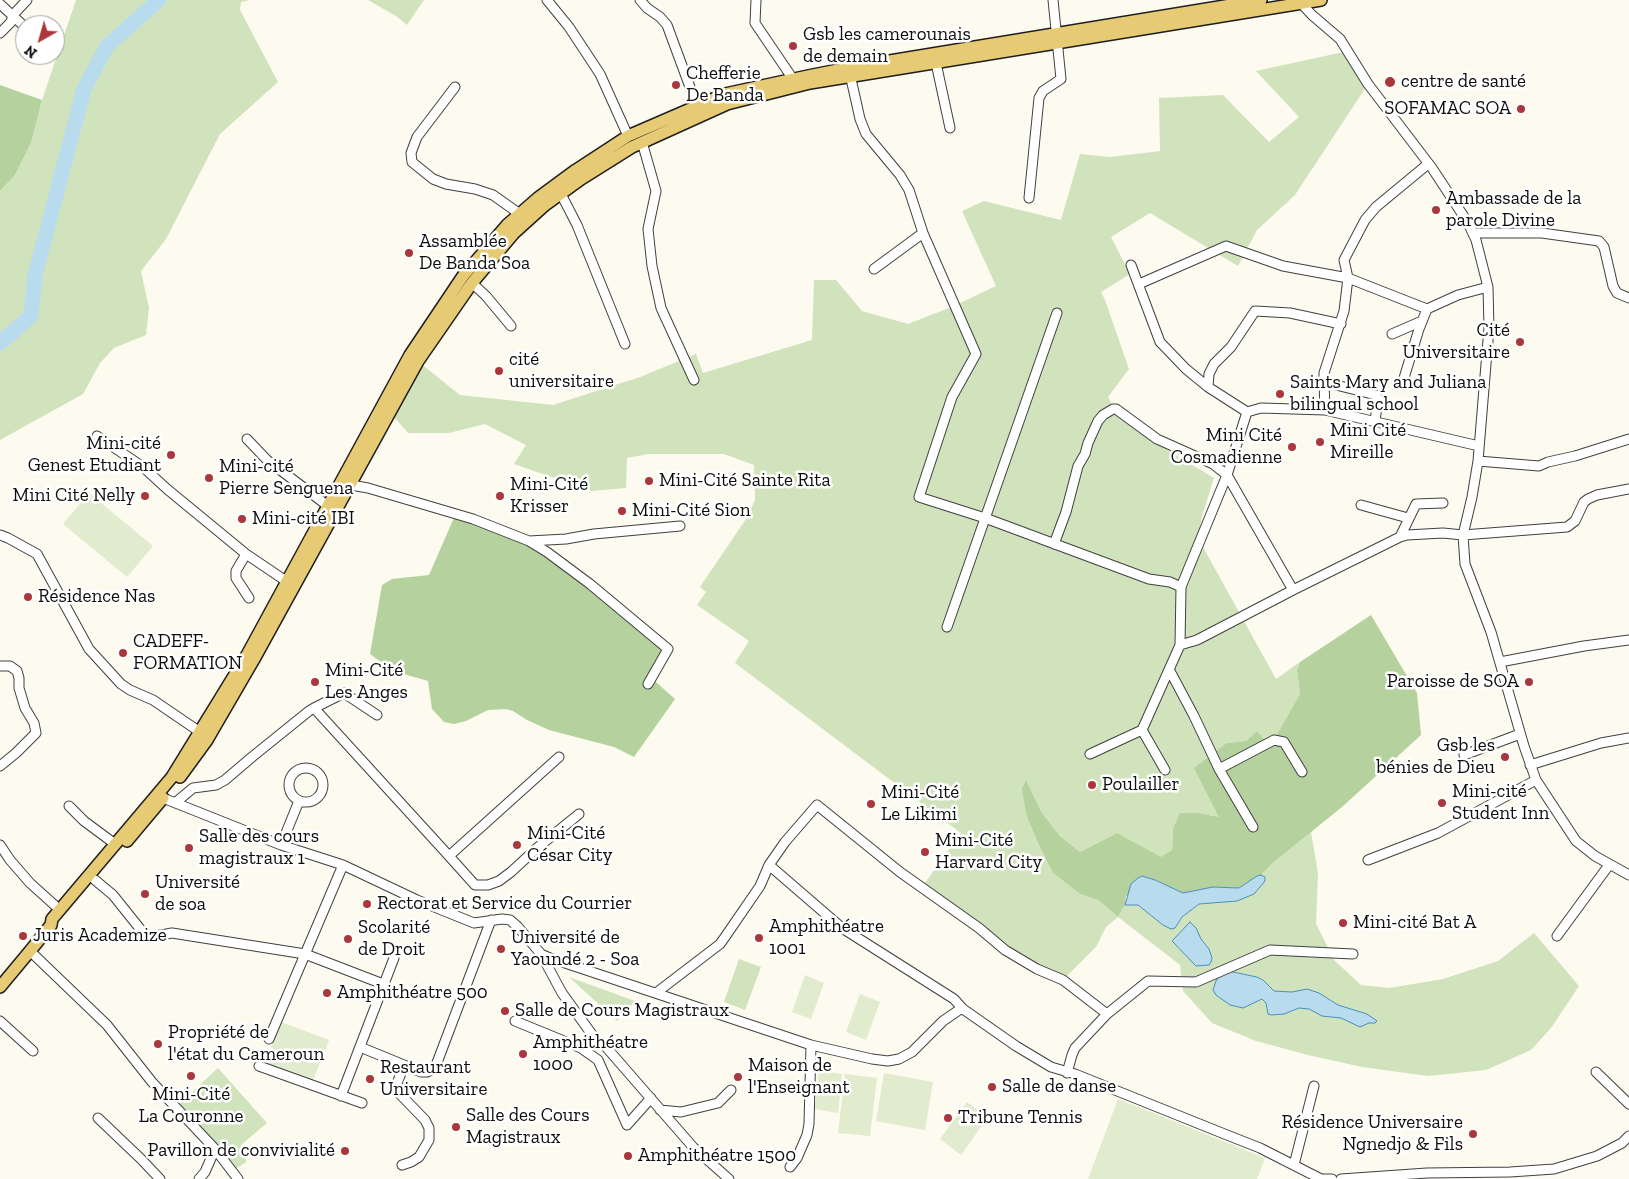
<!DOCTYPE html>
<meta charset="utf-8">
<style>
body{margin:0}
#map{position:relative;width:1629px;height:1179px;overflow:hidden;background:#fdfaef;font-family:"Zilla Slab",serif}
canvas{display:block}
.north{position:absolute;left:15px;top:15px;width:50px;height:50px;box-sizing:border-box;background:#fff;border:1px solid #9e9e9e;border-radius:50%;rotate:218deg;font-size:14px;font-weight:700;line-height:20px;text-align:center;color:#0d0d0d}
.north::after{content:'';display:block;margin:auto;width:18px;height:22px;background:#ab373d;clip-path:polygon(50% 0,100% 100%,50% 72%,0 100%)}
</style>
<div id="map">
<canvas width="1629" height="1179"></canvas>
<div class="north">N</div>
</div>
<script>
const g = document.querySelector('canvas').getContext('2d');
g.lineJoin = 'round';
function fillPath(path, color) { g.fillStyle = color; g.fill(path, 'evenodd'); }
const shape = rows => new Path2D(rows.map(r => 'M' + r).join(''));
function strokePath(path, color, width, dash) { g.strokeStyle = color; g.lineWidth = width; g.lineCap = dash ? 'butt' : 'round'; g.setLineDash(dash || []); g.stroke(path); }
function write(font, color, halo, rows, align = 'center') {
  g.font = font + ' "Zilla Slab",serif'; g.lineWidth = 5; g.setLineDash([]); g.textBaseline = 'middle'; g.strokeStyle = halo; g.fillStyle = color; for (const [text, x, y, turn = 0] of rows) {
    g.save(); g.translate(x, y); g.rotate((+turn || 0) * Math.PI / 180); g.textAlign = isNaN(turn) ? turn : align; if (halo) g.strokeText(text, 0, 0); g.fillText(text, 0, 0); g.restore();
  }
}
fillPath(shape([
 [76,0,250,0,241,2,240,10,278,82,220,134,166,239,141,271,149,308,146,335,114,348,100,363,83,394,0,440,0,191,15,175,31,143,42,100],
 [368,0,424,0,407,25,396,16],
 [1348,51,1368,84,1295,195,1257,230,1238,266,1150,213,1111,237,1130,274,1101,292,1105,300,1129,369,1108,397,1118,415,1169,451,1214,478,1202,516,1198,538,1276,679,1300,662,1297,670,1300,694,1270,748,1257,731,1246,741,1227,743,1219,817,1199,813,1173,829,1172,850,1161,858,1117,833,1080,852,1060,836,1042,813,1026,780,1027,817,1038,843,1053,873,1080,894,1098,900,1118,917,1125,905,1138,905,1163,925,1175,928,1182,917,1199,904,1211,902,1265,877,1261,875,1274,862,1311,832,1318,873,1316,924,1335,961,1361,985,1389,988,1443,979,1498,961,1534,933,1579,986,1551,1028,1531,1050,1486,1070,1428,1076,1362,1067,1308,1055,1256,1041,1212,1023,1183,991,1180,965,1118,917,1106,927,1096,947,1063,980,1037,969,922,887,961,833,735,663,749,641,697,605,706,592,700,587,746,519,755,500,754,465,724,454,648,454,627,458,626,488,592,491,514,464,526,445,485,424,449,433,408,433,394,417,384,402,410,355,460,395,553,405,640,377,696,354,703,373,812,340,814,280,836,280,862,311,908,324,954,306,996,286,962,211,984,201,1061,220,1080,154,1110,157,1160,151,1159,98,1223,95,1269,142,1299,117,1256,71],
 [739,959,761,967,745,1010,724,1002],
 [569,977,635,1001,617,1021],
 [218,1068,267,1123,241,1145,247,1154,246,1162,236,1169,198,1124,177,1106]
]), '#d1e3bc');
fillPath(shape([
 [0,85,42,100,31,143,15,175,0,191],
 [456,513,524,538,667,649,648,684,656,682,675,699,634,757,614,747,549,730,527,720,513,711,506,709,488,710,466,721,454,724,444,722,432,709,428,681,393,671,370,654,382,585,392,579,429,575],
 [1371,615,1417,693,1421,735,1342,807,1274,862,1261,875,1257,876,1239,888,1213,887,1183,893,1155,880,1126,896,1125,905,1118,917,1098,900,1080,894,1053,873,1038,843,1027,817,1022,789,1026,780,1042,813,1060,836,1080,852,1117,833,1161,857,1172,850,1173,829,1180,813,1199,813,1219,817,1194,768,1227,743,1246,741,1257,731,1270,747,1300,694,1297,670,1300,662]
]), '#b5d29e');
fillPath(shape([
 [89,493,153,546,127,577,63,524],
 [805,975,824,983,811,1019,792,1012],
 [860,994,880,1002,866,1040,846,1032],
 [281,1022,329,1040,312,1083,265,1064],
 [819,1071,842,1074,838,1113,815,1109],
 [884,1073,933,1082,925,1130,876,1121],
 [845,1074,877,1078,870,1136,838,1133],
 [1118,1099,1265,1158,1257,1179,1088,1179],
 [967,1102,988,1117,961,1155,940,1139]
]), '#e1ebcd');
const water = shape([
 [1261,875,1265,877,1265,881,1254,894,1237,901,1199,904,1182,917,1175,928,1171,929,1163,925,1138,905,1125,905,1131,884,1138,878,1142,876,1155,880,1183,893,1213,887,1239,888,1257,876,1261,875],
 [1190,922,1196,928,1201,939,1209,949,1212,958,1211,962,1209,965,1196,966,1172,941,1190,922],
 [1228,971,1257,977,1263,980,1274,991,1292,992,1307,989,1319,993,1338,1005,1367,1014,1377,1021,1375,1023,1369,1023,1360,1027,1341,1018,1322,1016,1309,1009,1299,1008,1284,1014,1271,1015,1268,1014,1266,1003,1262,999,1243,1008,1230,1005,1216,995,1213,990,1216,981,1221,974,1228,971]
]);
fillPath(water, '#b9dbee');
strokePath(water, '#4a8fbc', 1);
strokePath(shape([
 [0,343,31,316,35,275,84,89,107,46,159,0]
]), '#b9dbee', 15);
const minor = shape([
 [547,0,569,27,600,74,628,136],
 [640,0,647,8,660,17,667,25,697,106],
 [756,0,755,23,793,79],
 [1298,0,1312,15,1340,39,1368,84,1432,168,1455,203,1468,223,1476,240,1488,287,1489,328,1478,461,1472,497,1463,535,1465,564,1491,632,1524,746,1536,780,1576,841,1595,856,1629,875],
 [0,4,25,27],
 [0,33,11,22,13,15,27,0],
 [936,63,950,128],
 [849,70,860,119,866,134,900,175,909,190,923,233,976,354,952,397,919,497,985,518,1149,579,1170,582,1181,587],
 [455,87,417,137,411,153,412,162,433,179,446,184,475,189,493,195,524,217],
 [642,142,656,191,648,229,652,266,661,308,694,380],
 [561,194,577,225,625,344],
 [1029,198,1039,98,1043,91,1061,79,1053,0],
 [1473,233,1542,233,1599,241,1604,247,1613,286,1617,293,1629,298],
 [1131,265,1160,342,1186,369,1208,387,1247,412,1227,475,1293,590,1400,537,1407,535,1443,533,1463,535,1567,527,1575,521,1584,502,1588,499,1597,495,1629,489],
 [874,269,923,233],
 [472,283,486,296,511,326],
 [1139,284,1226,246,1283,266,1348,278,1427,309,1458,295,1488,287],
 [1392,334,1422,321],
 [1404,378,1419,329,1427,309],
 [1324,382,1325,410],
 [1208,387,1209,374,1214,364,1231,347,1255,311,1290,313,1341,324],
 [1247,412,1261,408,1325,410,1479,446],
 [1375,421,1378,399,1376,395,1324,382,1324,373,1344,311,1348,278,1344,260,1365,220,1376,207,1428,164],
 [97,436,143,467,167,489,246,554,286,581],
 [247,439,267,460,328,506],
 [1478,461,1539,466,1548,462,1575,456,1629,439],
 [351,485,368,488,473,519,529,541,547,552,590,584,668,649,648,684],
 [1361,505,1408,518],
 [0,535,8,538,37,554,89,649,121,684,130,690,153,700,200,732],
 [1400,537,1416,504,1443,503],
 [529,541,566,539,594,534,680,526],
 [1054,544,1066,512,1078,466,1085,454,1088,443,1098,421,1103,415,1113,409,1116,409,1157,439,1213,464,1227,475,1181,587,1180,645,1142,730,1090,754],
 [246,554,236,571,236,578,249,598],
 [947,627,1057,313],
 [1180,645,1197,640,1293,590],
 [1500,662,1584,646,1629,640],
 [0,666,10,666,17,671,19,678,19,688,25,708,34,723,36,733,16,753,0,766],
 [1170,671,1194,716,1219,769,1253,827],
 [314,708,344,693,377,715],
 [1142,730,1165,770],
 [1464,755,1520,734],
 [1530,765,1601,743,1629,738],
 '289 785a17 17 0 1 1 34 0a17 17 0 1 1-34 0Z',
 [1219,769,1274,740,1284,742,1302,772],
 [158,796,281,845,343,865,417,900,474,923,502,919,510,920,518,927,541,954,550,958,811,1045,872,1059,888,1061,899,1059,912,1052,943,1021,959,1010,963,1009,1016,1046,1051,1067,1075,1074,1227,1135,1260,1148,1321,1179,1332,1179],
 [175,803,193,788,216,785,225,780,252,757,309,711,314,708,449,856,559,757],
 [69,806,84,821,115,844],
 [0,845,10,860,30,883,60,910],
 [281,845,299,801],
 [449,856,475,885,488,885,499,881,511,872,537,848,579,814],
 [1368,860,1438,833,1536,780],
 [769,865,842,928,954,999,963,1009],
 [95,880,113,895,141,930,151,937,172,933,305,954,383,984],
 [1557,936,1609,865],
 [30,951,107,1025,152,1082,215,1149,238,1179],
 [541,954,562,993,596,1040,606,1047,693,1147,729,1179],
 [656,993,720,944,725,937,760,886,769,865,785,842,817,805,900,872,979,928,1005,950,1037,969,1063,980,1107,1014,1075,1048,1072,1055,1067,1073],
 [1107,1014,1148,981,1196,982,1270,950,1353,954],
 [0,1021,33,1051],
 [515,1021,581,1048,598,1060,627,1125,651,1098],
 [269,1039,343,865],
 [360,1047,421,1072,427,1072,435,1068,491,920],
 [259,1066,362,1103],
 [1596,1072,1629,1104],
 [341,1096,394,958],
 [660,1110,681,1112,718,1103,731,1090],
 [98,1118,141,1159,160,1179],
 [402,1165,411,1162,419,1157,429,1140,429,1128,425,1120,395,1089,404,1065],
 [1294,1165,1314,1086],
 [790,1167,797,1158,807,1135,809,1124,811,1045],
 [199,1179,205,1172,215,1149],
 [1341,1179,1427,1173,1510,1172,1554,1169,1597,1156,1622,1143,1629,1136]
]);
const major = shape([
 [180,777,207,740,254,659,418,361,472,283,514,233,545,205,581,179,632,147,727,104,810,83,1321,0],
 [127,841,163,798],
 [0,987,30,951,51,925,52,919,172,777,247,655,410,355,463,276,507,225,538,198,576,170,628,136,725,94,808,76,853,67,1261,0]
]);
strokePath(minor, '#404040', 11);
strokePath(major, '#1e1e1e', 14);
strokePath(minor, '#fff', 9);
strokePath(major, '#e7ca74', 11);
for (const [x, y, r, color] of [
 [793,46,5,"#ab373d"],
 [1390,82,6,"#ab373d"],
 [676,85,5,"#ab373d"],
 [1521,109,5,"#ab373d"],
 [1436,210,5,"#ab373d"],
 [409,253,5,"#ab373d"],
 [1520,342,5,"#ab373d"],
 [499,371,5,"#ab373d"],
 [1280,394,5,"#ab373d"],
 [1320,442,5,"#ab373d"],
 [1292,447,5,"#ab373d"],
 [171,455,5,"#ab373d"],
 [209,478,5,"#ab373d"],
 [649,481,5,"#ab373d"],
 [145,496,5,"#ab373d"],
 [500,496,5,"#ab373d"],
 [622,511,5,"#ab373d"],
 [242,519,5,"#ab373d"],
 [28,597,5,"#ab373d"],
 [123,653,5,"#ab373d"],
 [315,682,5,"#ab373d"],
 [1529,682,5,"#ab373d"],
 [1505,757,5,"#ab373d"],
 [1092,785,5,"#ab373d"],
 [1442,803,5,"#ab373d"],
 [871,804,5,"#ab373d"],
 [517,845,5,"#ab373d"],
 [189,848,5,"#ab373d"],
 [925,852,5,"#ab373d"],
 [145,894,5,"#ab373d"],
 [367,904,5,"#ab373d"],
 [1343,923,5,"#ab373d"],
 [23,936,5,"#ab373d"],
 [759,938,5,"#ab373d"],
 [348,939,5,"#ab373d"],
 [501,949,5,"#ab373d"],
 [327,993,5,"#ab373d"],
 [505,1011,5,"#ab373d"],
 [158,1044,5,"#ab373d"],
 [523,1054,5,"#ab373d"],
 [191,1076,5,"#ab373d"],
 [738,1077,5,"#ab373d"],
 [370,1079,5,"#ab373d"],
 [992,1087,5,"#ab373d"],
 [948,1118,5,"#ab373d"],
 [456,1127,5,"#ab373d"],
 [1473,1134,5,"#ab373d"],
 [345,1151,5,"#ab373d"],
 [628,1156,5,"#ab373d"]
]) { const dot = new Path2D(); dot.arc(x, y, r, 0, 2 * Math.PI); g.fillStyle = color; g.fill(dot); strokePath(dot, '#fff', 2); }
write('19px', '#0d0d0d', '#fff', [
 ["Gsb les camerounais",803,35],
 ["de demain",803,57],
 ["Chefferie",686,74],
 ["De Banda",686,96],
 ["centre de santé",1401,82],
 ["SOFAMAC SOA",1511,109,"right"],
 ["Ambassade de la",1446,199],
 ["parole Divine",1446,221],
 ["Assamblée",419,242],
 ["De Banda Soa",419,264],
 ["Cité",1510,331,"right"],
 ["Universitaire",1510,353,"right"],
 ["cité",509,360],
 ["universitaire",509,382],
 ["Saints Mary and Juliana",1290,383],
 ["bilingual school",1290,405],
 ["Mini Cité",1330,431],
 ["Mireille",1330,453],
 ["Mini Cité",1282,436,"right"],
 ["Cosmadienne",1282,458,"right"],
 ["Mini-cité",161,444,"right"],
 ["Genest Etudiant",161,466,"right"],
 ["Mini-cité",219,467],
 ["Pierre Senguena",219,489],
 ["Mini-Cité Sainte Rita",659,481],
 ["Mini-Cité",510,485],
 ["Krisser",510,507],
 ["Mini Cité Nelly",135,496,"right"],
 ["Mini-Cité Sion",632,511],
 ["Mini-cité IBI",252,519],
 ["Résidence Nas",38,597],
 ["CADEFF-",133,642],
 ["FORMATION",133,664],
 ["Mini-Cité",325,671],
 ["Les Anges",325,693],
 ["Paroisse de SOA",1519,682,"right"],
 ["Gsb les",1495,746,"right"],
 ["bénies de Dieu",1495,768,"right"],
 ["Poulailler",1102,785],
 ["Mini-cité",1452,792],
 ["Student Inn",1452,814],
 ["Mini-Cité",881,793],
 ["Le Likimi",881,815],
 ["Mini-Cité",527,834],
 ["César City",527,856],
 ["Salle des cours",199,837],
 ["magistraux 1",199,859],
 ["Mini-Cité",935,841],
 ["Harvard City",935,863],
 ["Université",155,883],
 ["de soa",155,905],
 ["Rectorat et Service du Courrier",377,904],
 ["Mini-cité Bat A",1353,923],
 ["Amphithéatre",769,927],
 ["1001",769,949],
 ["Scolarité",358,928],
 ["de Droit",358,950],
 ["Juris Academize",33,936],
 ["Université de",511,938],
 ["Yaoundé 2 - Soa",511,960],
 ["Amphithéatre 500",337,993],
 ["Salle de Cours Magistraux",515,1011],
 ["Propriété de",168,1033],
 ["l'état du Cameroun",168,1055],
 ["Amphithéatre",533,1043],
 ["1000",533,1065],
 ["Maison de",748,1066],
 ["l'Enseignant",748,1088],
 ["Restaurant",380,1068],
 ["Universitaire",380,1090],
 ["Salle de danse",1002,1087],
 ["Mini-Cité",191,1095,"center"],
 ["La Couronne",191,1117,"center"],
 ["Salle des Cours",466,1116],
 ["Magistraux",466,1138],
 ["Tribune Tennis",958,1118],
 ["Résidence Universaire",1463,1123,"right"],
 ["Ngnedjo & Fils",1463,1145,"right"],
 ["Pavillon de convivialité",335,1151,"right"],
 ["Amphithéatre 1500",638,1156]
], 'left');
</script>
